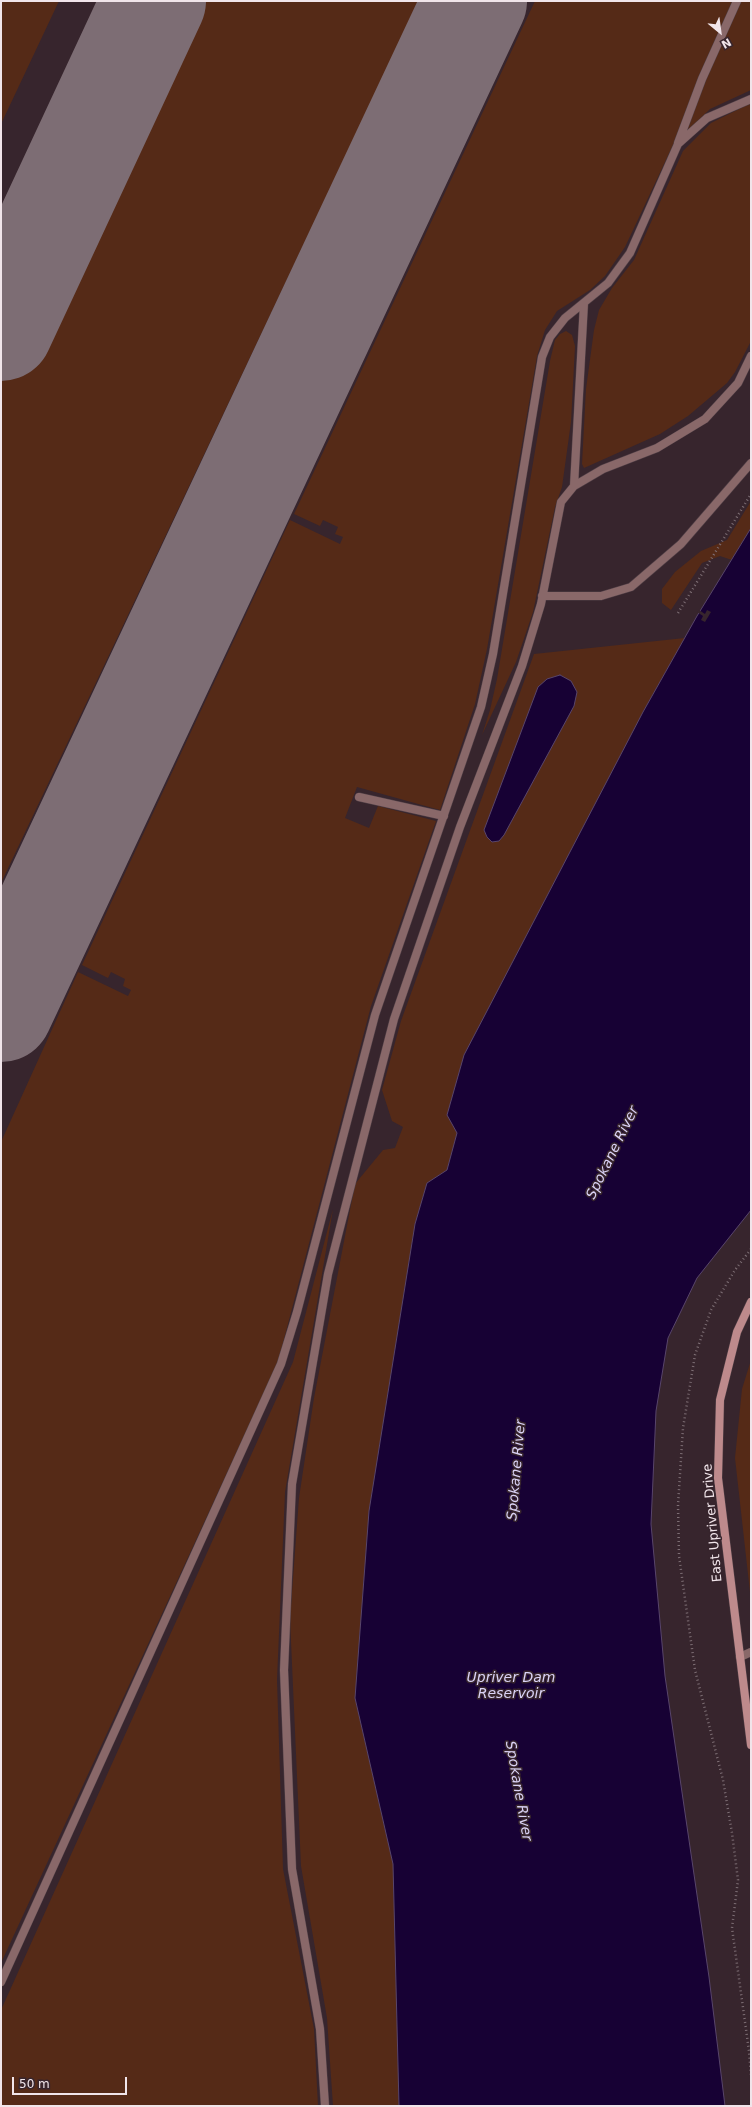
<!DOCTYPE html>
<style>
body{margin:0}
#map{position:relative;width:752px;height:2107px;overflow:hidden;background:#37252d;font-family:"DejaVu Sans",sans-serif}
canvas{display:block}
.frame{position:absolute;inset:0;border:2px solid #f1e5ea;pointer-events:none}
.north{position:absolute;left:700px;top:12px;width:40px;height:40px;-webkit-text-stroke:3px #37252d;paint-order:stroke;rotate:151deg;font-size:11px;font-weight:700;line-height:16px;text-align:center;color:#f1e5ea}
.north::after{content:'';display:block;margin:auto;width:14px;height:18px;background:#f1e5ea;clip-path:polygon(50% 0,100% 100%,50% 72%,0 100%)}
.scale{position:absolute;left:12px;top:2077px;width:115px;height:18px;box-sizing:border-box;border:2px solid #f1e5ea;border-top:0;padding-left:5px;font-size:12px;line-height:14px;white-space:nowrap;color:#f1e5ea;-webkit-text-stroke:3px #37252d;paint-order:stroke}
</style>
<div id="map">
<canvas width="752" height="2107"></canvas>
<div class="frame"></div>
<div class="north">N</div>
<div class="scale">50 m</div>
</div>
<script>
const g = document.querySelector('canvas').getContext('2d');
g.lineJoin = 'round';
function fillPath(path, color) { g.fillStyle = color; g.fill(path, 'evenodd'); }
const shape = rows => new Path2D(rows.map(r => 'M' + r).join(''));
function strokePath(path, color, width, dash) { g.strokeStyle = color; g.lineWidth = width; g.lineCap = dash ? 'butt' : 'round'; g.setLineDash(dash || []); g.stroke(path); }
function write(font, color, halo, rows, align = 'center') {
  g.font = font + ' "DejaVu Sans",sans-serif'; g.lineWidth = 3; g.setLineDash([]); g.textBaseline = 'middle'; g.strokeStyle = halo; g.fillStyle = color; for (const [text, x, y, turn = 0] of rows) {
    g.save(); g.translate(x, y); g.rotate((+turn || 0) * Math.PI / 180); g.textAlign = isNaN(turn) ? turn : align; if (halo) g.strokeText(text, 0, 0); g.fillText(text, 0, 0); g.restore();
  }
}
fillPath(shape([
 [1,1,59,1,1,124],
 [115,1,417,1,417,5,1,883,1,245],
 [535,1,751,1,751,90,710,109,673,145,625,247,605,276,590,290,557,311,545,330,537,356,487,649,475,704,440,810,357,787,345,818,369,828,378,806,436,821,371,1006,278,1362,1,1963,1,1142,78,972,128,996,131,990,123,986,125,979,111,972,108,978,82,965,290,520,340,544,343,537,335,534,338,527,323,520,320,526,294,514],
 [751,103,751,341,735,372,727,383,688,416,660,434,584,468,582,464,586,389,594,330,599,310,612,288,634,260,683,151,711,123],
 [566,331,572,335,575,346,571,422,562,487,555,507,533,612,516,662,482,735,490,710,497,679,550,361,555,340,560,334],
 [751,501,751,528,732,560,720,556,702,563,671,610,662,603,662,589,675,572,701,551,727,540],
 [685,638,643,712,457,1133,447,1170,427,1183,415,1224,369,1511,355,1698,393,1864,399,2106,333,2106,327,2018,301,1866,290,1619,299,1498,314,1398,355,1184,383,1150,395,1148,403,1127,392,1121,382,1090,401,1021,534,654],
 [333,1209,285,1492,277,1680,283,1869,314,2029,318,2106,1,2106,1,2010,293,1362],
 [751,1360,751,1601,735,1458,742,1389]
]), '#552a17');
const water = shape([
 [751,528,751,1210,697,1278,668,1338,656,1411,651,1524,665,1676,709,1977,725,2106,399,2106,393,1864,355,1698,369,1511,415,1224,427,1183,447,1170,457,1133,447,1115,464,1055,643,712,697,616,751,528],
 [560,675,571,681,577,692,574,706,504,835,499,841,492,842,487,837,484,830,538,687,547,679,560,675]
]);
fillPath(water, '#170134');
strokePath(water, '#58456b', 1);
fillPath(shape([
 [699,610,705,614,707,610,711,612,705,622,701,620,703,616,697,612]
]), '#37252d');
strokePath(shape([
 [460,34,464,10,462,1]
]), '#7d6d74', 42);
strokePath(shape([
 [1,329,154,1],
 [1,1010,475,1]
]), '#7d6d74', 104);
const lane = shape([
 [678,143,702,79,737,1],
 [574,486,584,303],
 [542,596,601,596,631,587,681,544,751,463],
 [359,797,444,816],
 [1,1982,281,1364,297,1312,375,1015,481,707,493,654,542,357,550,337,565,318,608,283,630,253,678,144,707,118,751,99],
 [325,2106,320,2029,292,1869,284,1670,292,1484,328,1274,394,1019,460,827,522,666,541,604,561,502,574,486,603,469,657,448,705,419,738,383,751,356]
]);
const street = shape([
 [740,1657,751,1652]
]);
const secondary = shape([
 [751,1302,737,1332,720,1400,718,1478,751,1745]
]);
strokePath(lane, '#514047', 9);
strokePath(street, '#514047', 9);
strokePath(secondary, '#514047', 9);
strokePath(shape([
 [678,613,751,494],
 [751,1249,735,1270,711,1310,695,1355,683,1428,678,1505,679,1556,695,1670,723,1780,732,1833,738,1880,732,1928,749,2051,751,2075]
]), '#7d6e74', 2.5, [1, 3]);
strokePath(lane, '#896869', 8);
strokePath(street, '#896869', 8);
strokePath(secondary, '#be8a8c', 8);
write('13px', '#f1e5ea', '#37252d', [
 ["East Upriver Drive",713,1523,-95]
]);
write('italic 14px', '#dad2f6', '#37252d', [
 ["Spokane River",613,1153,-64],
 ["Spokane River",517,1470,-85],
 ["Upriver Dam",511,1678],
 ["Reservoir",511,1694],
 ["Spokane River",518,1791,80]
]);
</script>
